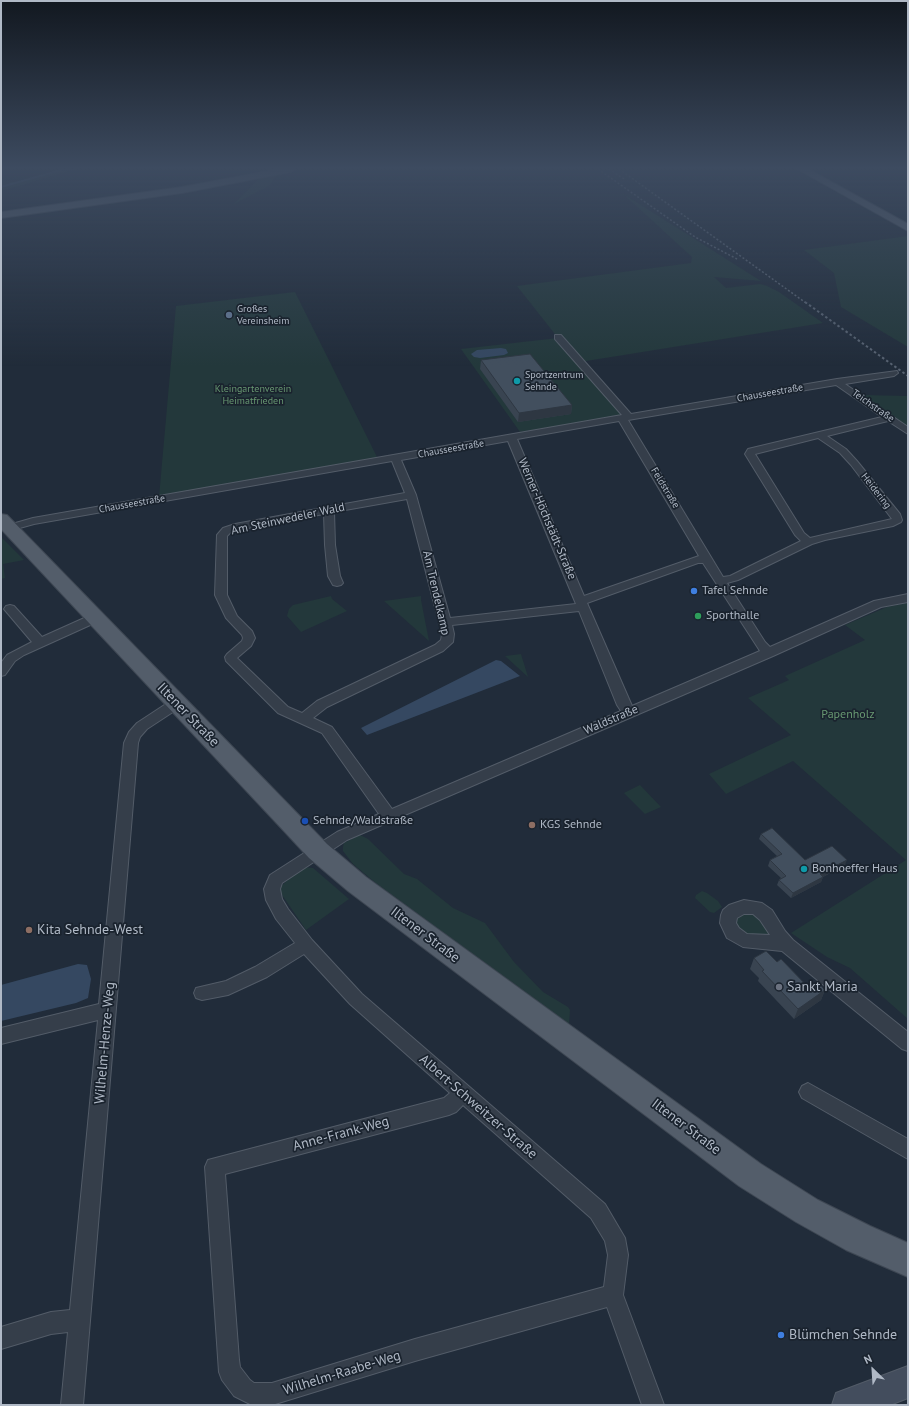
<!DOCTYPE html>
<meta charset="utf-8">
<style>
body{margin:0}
#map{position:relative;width:909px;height:1406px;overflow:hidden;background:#212c3a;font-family:"PT Sans",sans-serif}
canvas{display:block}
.frame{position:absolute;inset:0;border:2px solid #b0b9c6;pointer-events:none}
.north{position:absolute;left:853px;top:1350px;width:40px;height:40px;-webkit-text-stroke:3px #1a232e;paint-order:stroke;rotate:335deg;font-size:11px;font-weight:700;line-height:16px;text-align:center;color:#b0b9c6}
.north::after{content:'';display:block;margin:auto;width:14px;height:18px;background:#b0b9c6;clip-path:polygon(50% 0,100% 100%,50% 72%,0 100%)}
</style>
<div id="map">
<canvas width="909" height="1406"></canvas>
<div class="frame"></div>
<div class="north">N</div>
</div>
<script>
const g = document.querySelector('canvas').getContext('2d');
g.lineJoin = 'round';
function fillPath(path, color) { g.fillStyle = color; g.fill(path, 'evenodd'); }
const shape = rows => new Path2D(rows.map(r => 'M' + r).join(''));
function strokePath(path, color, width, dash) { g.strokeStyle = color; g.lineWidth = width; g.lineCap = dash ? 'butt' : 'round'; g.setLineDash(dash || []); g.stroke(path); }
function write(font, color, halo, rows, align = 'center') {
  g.font = font + ' "PT Sans",sans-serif'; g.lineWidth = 3.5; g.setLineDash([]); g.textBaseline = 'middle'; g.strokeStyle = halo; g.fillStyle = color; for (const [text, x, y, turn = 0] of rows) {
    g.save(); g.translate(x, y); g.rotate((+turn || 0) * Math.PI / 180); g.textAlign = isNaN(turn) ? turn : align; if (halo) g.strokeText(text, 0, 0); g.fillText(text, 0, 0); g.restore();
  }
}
fillPath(shape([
 [65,169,77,169,1,191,1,179,14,182],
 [278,174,269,186,234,204,260,177],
 [622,193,761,281,714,277,726,288,760,284,767,286,779,292,823,323,580,362,622,416,520,432,461,349,558,338,517,286,691,263,692,257],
 [908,236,908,347,841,307,834,273,804,250],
 [295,292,378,459,159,497,176,306],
 [862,395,908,396,908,427],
 [1,537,24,560,3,564,5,578,1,579],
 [331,596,332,599,347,611,301,632,287,616,289,609,293,605],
 [421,596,421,600,429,641,384,601],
 [908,603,908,1019,850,968,827,957,791,933,906,860,793,761,726,794,709,774,791,735,748,698,789,680,785,676,865,640,845,625,887,607],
 [521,654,528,677,505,656],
 [640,785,661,807,645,814,624,793],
 [360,835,368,839,404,874,417,879,453,908,485,923,514,962,543,992,568,1007,570,1010,569,1024,377,884,353,864,343,851,343,847,344,843],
 [302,867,313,868,349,899,306,930,278,889],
 [702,891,707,893,718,901,722,907,714,913,710,912,695,898,696,895],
 [741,912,759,914,773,938,737,933,734,916]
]), '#23383b');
fillPath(shape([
 [501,348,506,349,508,353,504,355,480,358,474,357,471,354,477,350],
 [496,660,501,661,520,676,367,735,361,728],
 [78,964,87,965,91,979,88,998,76,1003,1,1021,1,985]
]), '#354861');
strokePath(shape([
 [1,187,64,169]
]), '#354861', 2);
const minor = shape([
 [555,335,561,335,631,414,837,379,897,371,898,373,894,376,845,384,908,427,908,434,888,421,827,436,846,449,857,461,900,514,902,520,901,522,893,526,825,540,812,544,738,580,727,583,765,642,770,647,874,601,908,594,908,602,881,607,773,656,347,840,282,883,280,889,282,899,288,909,312,940,362,994,605,1204,625,1238,628,1255,623,1295,664,1405,642,1405,607,1307,415,1361,272,1405,252,1405,234,1396,222,1380,219,1372,205,1167,208,1160,444,1098,450,1093,350,1004,304,954,267,977,228,995,202,1000,196,998,194,993,196,988,226,981,255,967,295,943,276,919,266,900,264,889,270,875,337,832,379,814,322,733,278,713,226,661,225,657,227,654,242,641,243,638,242,635,226,618,215,595,217,535,223,528,235,524,405,493,392,461,34,524,9,531,4,528,5,526,33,518,622,415,555,339,555,335],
 [836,385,882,417,748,449,745,454,795,535,801,541,730,576,723,577,628,420,836,385],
 [619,421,699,556,584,596,517,439,619,421],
 [818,438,840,453,851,465,892,519,810,538,804,533,755,454,818,438],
 [508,441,576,604,450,618,416,495,401,460,508,441],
 [407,499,442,634,441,640,435,645,317,701,302,713,288,707,238,659,237,658,251,646,255,638,252,631,237,616,227,595,227,536,231,532,237,530,324,514,325,545,328,576,333,585,337,586,341,585,343,583,340,576,335,545,334,512,407,499],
 [698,563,703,563,760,651,632,706,587,603,698,563],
 [579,611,617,705,621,711,392,809,332,727,313,718,327,707,443,651,453,642,454,634,452,625,579,611],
 [463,1105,591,1218,605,1241,608,1255,604,1287,415,1339,272,1383,254,1383,250,1380,240,1367,239,1360,225,1174,449,1115,456,1112,463,1105],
 [10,605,14,606,42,637,91,615,95,614,99,615,101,618,99,621,24,655,15,661,5,675,1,676,1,663,7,655,32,642,4,609,6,606,10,605],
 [177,699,182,700,184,703,182,706,147,729,140,737,138,743,83,1405,61,1405,68,1332,51,1334,1,1349,1,1327,51,1312,70,1310,98,1020,1,1044,1,1028,99,1004,124,743,129,732,137,723,172,700,177,699],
 [744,900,762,903,772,910,785,931,793,940,908,1032,908,1051,902,1049,782,951,743,947,727,938,720,923,721,915,723,910,729,905,744,900],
 [744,914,753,914,760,920,770,935,747,934,739,928,736,923,737,918,744,914],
 [808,1083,908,1139,908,1159,802,1098,799,1092,802,1086,808,1083]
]);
const secondary = shape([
 [908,1366,908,1398,890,1405,832,1405,836,1393,908,1366]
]);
const primary = shape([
 [278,169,296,169,291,172,182,193,1,218,1,212,182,187,278,169],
 [797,169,808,169,908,224,908,231,797,169],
 [1,514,7,515,327,844,366,877,761,1164,818,1200,870,1226,908,1243,908,1277,846,1250,796,1222,739,1186,348,891,309,858,283,830,1,529,1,514]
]);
strokePath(minor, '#535c68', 2);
strokePath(secondary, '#535c68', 2);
strokePath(primary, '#3e4753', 2);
fillPath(minor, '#353e4a');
fillPath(secondary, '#434d5d');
fillPath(primary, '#535d6a');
strokePath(shape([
 [598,169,695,237,737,259],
 [609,169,624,179],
 [619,169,806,303]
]), '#576271', 1.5, [2, 2]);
strokePath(shape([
 [805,302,908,376]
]), '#576271', 2, [2.5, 2.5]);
fillPath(shape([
 [481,360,572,405,571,414,518,422,480,369],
 [761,834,805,860,845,865,823,877,821,882,791,898,777,885,779,880,781,878,768,866,770,860,777,856,759,839],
 [754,958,777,962,809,988,825,990,821,1000,794,1019,758,981,759,978,750,969]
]), '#394451');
fillPath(shape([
 [572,405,571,414,518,422,519,413],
 [847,860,845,865,823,877,821,882,791,898,793,893,820,874],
 [825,990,821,1000,794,1019,798,1009]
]), '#2e3742');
const building = shape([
 [530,354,572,405,519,413,481,360,530,354],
 [772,828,805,860,832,846,847,860,820,874,823,877,793,893,779,880,786,876,770,860,782,854,761,834,772,828],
 [766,951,777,962,781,959,809,988,818,983,825,990,798,1009,762,971,764,970,754,958,766,951]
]);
fillPath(building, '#424f5e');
strokePath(building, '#2e3742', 1);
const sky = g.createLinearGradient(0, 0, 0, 366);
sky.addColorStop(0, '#121820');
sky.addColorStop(0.46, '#3d4b60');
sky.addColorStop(1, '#3d4b6000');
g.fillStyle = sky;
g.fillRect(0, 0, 909, 366);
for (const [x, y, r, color] of [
 [229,315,4,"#5c6f8a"],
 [517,381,4,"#0f9aa8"],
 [694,591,4,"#3f7fe0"],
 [698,616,4,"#2e9e5b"],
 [305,821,4,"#1a4fb4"],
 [532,825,4,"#8d6e63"],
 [804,869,4,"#0f9aa8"],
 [29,930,4,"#8d6e63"],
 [779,987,4,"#6b7280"],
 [781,1335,4,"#3f7fe0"]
]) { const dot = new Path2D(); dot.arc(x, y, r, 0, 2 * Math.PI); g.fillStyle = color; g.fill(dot); strokePath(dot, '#1a232e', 1.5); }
write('10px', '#b0b9c6', '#1a232e', [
 ["Großes",237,309],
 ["Vereinsheim",237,321],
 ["Sportzentrum",525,375],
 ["Sehnde",525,387]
], 'left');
write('10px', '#679771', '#1a232e', [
 ["Kleingartenverein",253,389],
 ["Heimatfrieden",253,401]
]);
write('10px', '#b0b9c6', '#1a232e', [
 ["Chausseestraße",770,393,-10],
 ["Teichstraße",873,406,35],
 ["Chausseestraße",451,449,-10],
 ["Feldstraße",665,488,59],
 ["Heidering",876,491,52],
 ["Chausseestraße",132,504,-10]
]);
write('12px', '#b0b9c6', '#1a232e', [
 ["Am Steinwedeler Wald",288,519,-12],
 ["Werner-Höchstädt-Straße",547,519,67],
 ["Am Trendelkamp",436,593,77],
 ["Waldstraße",611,720,-23]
]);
write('12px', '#b0b9c6', '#1a232e', [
 ["Tafel Sehnde",702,591],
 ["Sporthalle",706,616],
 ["Sehnde/Waldstraße",313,821],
 ["KGS Sehnde",540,825],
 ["Bonhoeffer Haus",812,869]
], 'left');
write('12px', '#679771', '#1a232e', [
 ["Papenholz",848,715]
]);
write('14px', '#b0b9c6', '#1a232e', [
 ["Iltener Straße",188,715,46],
 ["Iltener Straße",425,935,37],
 ["Wilhelm-Henze-Weg",105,1043,-85],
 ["Albert-Schweitzer-Straße",478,1107,41],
 ["Iltener Straße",686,1127,37],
 ["Anne-Frank-Weg",341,1134,-15],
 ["Wilhelm-Raabe-Weg",342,1373,-17]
]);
write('14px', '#b0b9c6', '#1a232e', [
 ["Kita Sehnde-West",37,930],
 ["Sankt Maria",787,987],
 ["Blümchen Sehnde",789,1335]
], 'left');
</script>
